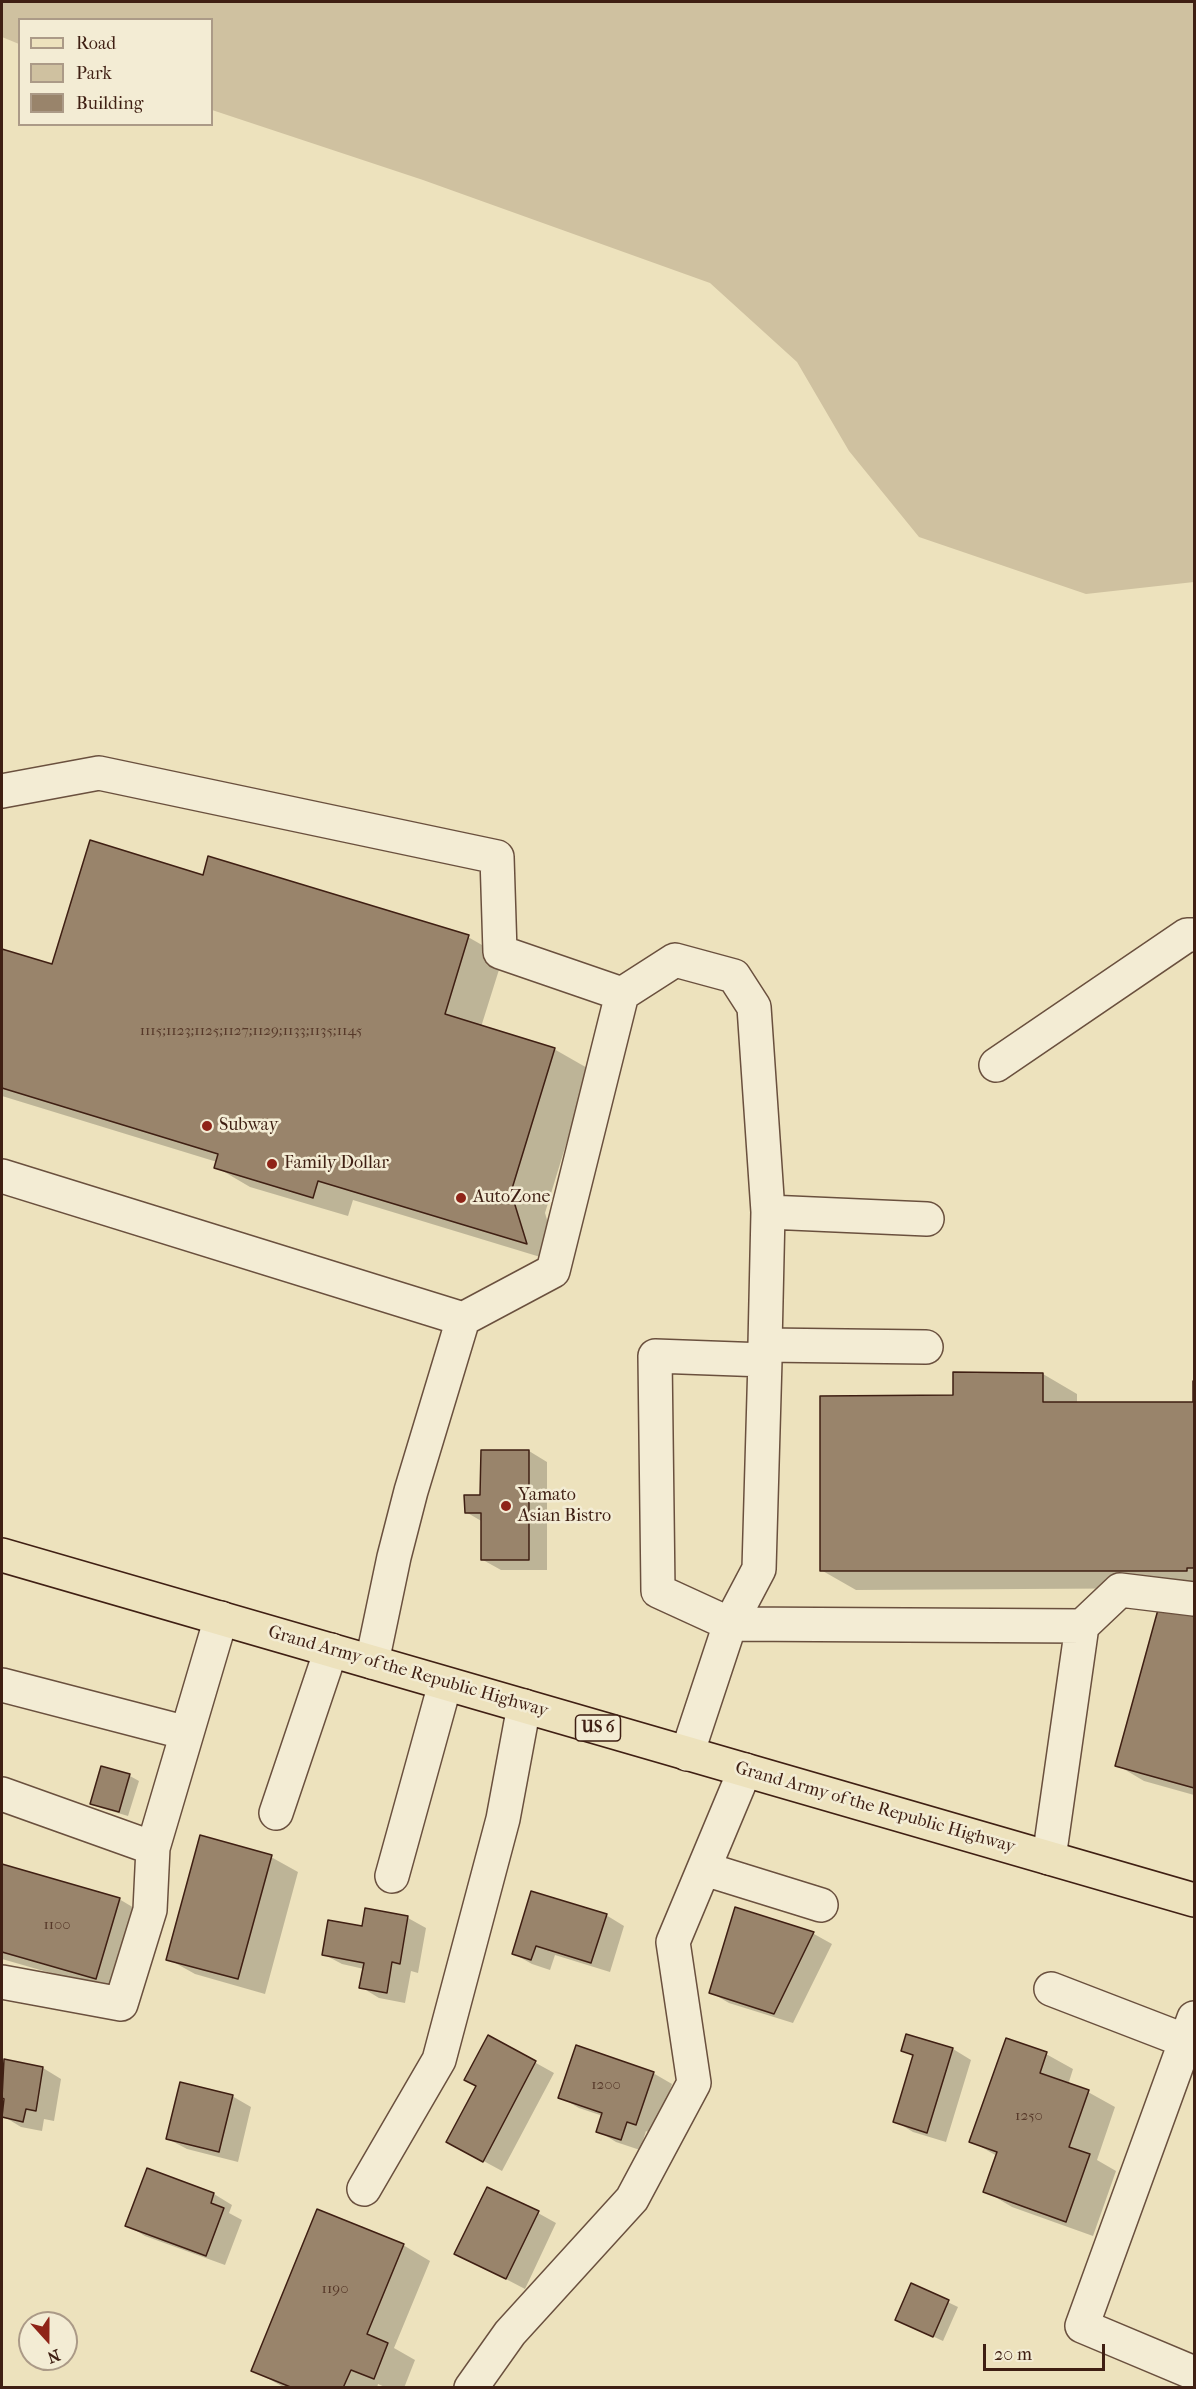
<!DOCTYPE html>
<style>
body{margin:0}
#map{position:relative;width:1196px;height:2389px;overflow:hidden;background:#ede2bd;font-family:"IM FELL French Canon",serif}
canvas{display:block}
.frame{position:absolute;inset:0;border:3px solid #3f1f13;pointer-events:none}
.legend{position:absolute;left:18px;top:18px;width:195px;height:108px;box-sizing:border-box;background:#f3ecd4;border:2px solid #ab9a87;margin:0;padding:8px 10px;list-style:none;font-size:18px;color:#3f1f13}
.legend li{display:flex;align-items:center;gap:12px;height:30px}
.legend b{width:30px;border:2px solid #ab9a87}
.north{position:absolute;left:18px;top:2311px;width:60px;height:60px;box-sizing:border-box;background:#f3ecd4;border:2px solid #ab9a87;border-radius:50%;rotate:159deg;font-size:16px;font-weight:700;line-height:24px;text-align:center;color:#3f1f13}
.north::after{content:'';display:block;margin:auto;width:21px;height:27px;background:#8f2418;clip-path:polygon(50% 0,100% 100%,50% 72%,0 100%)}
.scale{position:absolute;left:983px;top:2344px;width:122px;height:27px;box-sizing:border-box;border:3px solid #3f1f13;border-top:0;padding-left:8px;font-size:18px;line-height:21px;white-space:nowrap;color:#3f1f13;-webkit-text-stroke:4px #f3ecd4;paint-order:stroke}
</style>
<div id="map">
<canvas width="1196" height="2389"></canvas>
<div class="frame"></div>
<ul class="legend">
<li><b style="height:8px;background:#ede2bd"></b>Road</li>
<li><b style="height:16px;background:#cfc1a0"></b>Park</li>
<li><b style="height:16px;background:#99846b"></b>Building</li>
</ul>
<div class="north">N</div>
<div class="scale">20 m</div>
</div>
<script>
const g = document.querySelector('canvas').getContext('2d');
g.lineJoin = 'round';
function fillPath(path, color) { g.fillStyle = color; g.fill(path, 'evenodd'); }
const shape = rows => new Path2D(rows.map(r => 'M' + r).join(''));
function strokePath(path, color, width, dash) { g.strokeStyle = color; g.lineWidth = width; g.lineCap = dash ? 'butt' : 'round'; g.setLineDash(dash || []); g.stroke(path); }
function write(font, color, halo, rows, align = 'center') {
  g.font = font + ' "IM FELL French Canon",serif'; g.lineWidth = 5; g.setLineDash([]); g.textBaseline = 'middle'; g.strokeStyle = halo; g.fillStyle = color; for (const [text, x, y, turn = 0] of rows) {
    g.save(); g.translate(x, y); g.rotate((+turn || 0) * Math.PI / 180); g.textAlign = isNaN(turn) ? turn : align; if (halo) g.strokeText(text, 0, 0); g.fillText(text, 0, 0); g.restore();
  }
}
fillPath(shape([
 [2,2,1194,2,1194,582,1086,594,919,537,849,451,797,362,710,283,423,180,212,110,212,20,20,20,19,44,2,37]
]), '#cfc1a0');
fillPath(shape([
 [204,877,468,937,503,957,481,1027,554,1049,589,1069,545,1213,560,1263,353,1200,348,1216,250,1187,216,1167,217,1162,2,1096,2,951,53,966],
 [1043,1374,1077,1394,1077,1404,1194,1404,1194,1382,1194,1588,856,1590,821,1570,954,1397],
 [529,1451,547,1462,547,1570,501,1570,483,1560,483,1522,466,1512],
 [1160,1608,1194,1617,1194,1795,1144,1781,1117,1765],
 [102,1768,130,1776,139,1781,128,1816,101,1808,92,1803],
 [271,1857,298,1872,265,1994,195,1974,168,1959],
 [2,1865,119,1899,146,1915,124,1994,2,1959],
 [736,1909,814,1934,832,1944,793,2023,729,2003,710,1992],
 [366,1910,408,1918,426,1928,418,1973,411,1971,405,2003,379,1998,361,1987,364,1969,342,1964,323,1954,363,1928],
 [606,1915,624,1926,610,1972,555,1955,550,1970,532,1964,514,1954],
 [907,2035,953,2049,971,2060,946,2142,913,2132,895,2121,914,2057,903,2050],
 [489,2037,554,2073,502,2171,467,2152],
 [1046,2054,1073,2069,1068,2085,1088,2092,1115,2107,1097,2160,1116,2171,1093,2236,1012,2207,985,2191,997,2156,971,2141],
 [5,2061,43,2068,61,2079,54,2121,44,2119,42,2131,21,2127,3,2116,6,2100,2,2098,2,2081],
 [653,2073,672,2084,655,2135,646,2131,640,2150,616,2142,598,2131,603,2116,579,2108,560,2097],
 [232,2096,251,2107,238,2162,187,2149,168,2139],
 [148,2170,214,2194,232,2205,229,2213,242,2220,225,2265,145,2236,127,2225],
 [538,2213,556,2223,525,2289,456,2253],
 [403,2245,430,2261,394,2348,415,2360,404,2388,387,2388,378,2384,377,2388,285,2388,253,2370],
 [912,2285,958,2307,943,2341,906,2324]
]), '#0003');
const building = shape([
 [90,840,203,875,208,856,469,935,445,1014,555,1048,511,1192,527,1244,318,1181,313,1198,214,1168,218,1154,2,1088,2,949,52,964,90,840],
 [953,1372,1043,1373,1043,1402,1193,1402,1193,1381,1194,1381,1194,1568,1187,1568,1187,1571,820,1571,820,1396,953,1395,953,1372],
 [481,1450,529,1450,529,1560,481,1560,481,1513,465,1513,464,1495,480,1495,481,1450],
 [1159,1606,1194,1616,1194,1788,1115,1766,1159,1606],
 [101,1766,130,1774,119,1812,90,1804,101,1766],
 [200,1835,272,1855,238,1979,166,1960,200,1835],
 [2,1864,120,1898,96,1979,2,1952,2,1864],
 [531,1891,607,1914,591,1963,536,1946,531,1960,512,1954,531,1891],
 [735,1907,814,1932,774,2014,709,1993,735,1907],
 [365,1908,408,1916,400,1964,392,1962,387,1993,359,1988,364,1963,322,1955,328,1920,362,1926,365,1908],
 [906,2034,953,2048,927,2133,893,2122,913,2055,901,2051,906,2034],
 [488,2035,536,2061,483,2162,446,2142,476,2086,464,2080,488,2035],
 [1006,2038,1047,2052,1040,2073,1089,2090,1069,2147,1090,2154,1066,2222,983,2192,997,2152,969,2142,1006,2038],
 [576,2045,654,2072,636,2125,627,2122,621,2140,596,2132,602,2113,558,2098,576,2045],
 [4,2059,43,2067,36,2111,26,2109,23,2122,2,2117,4,2099,2,2098,4,2059],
 [180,2082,233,2095,219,2152,166,2139,180,2082],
 [147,2168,214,2193,211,2203,224,2208,206,2256,125,2226,147,2168],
 [487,2187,539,2211,506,2279,454,2254,487,2187],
 [317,2209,404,2244,367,2334,388,2343,374,2379,351,2370,343,2388,293,2388,251,2371,317,2209],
 [911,2283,949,2300,933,2337,895,2320,911,2283]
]);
fillPath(building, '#99846b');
strokePath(building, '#3f1f13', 1.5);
const minor = shape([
 [2,791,99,773,497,857,500,952,622,994,553,1271,463,1319,411,1491,394,1557,372,1662],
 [622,994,675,960,734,976,754,1007,768,1212],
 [996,1065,1187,935,1194,935],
 [2,1176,463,1319],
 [765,1345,926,1347],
 [765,1360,655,1356,658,1591,730,1624,759,1569,765,1360,765,1345,768,1212,927,1219],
 [2,1685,187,1733],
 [687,1754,730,1624,1082,1626,1120,1590,1194,1599],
 [2,1794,153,1848,221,1618],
 [276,1813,331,1650],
 [1049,1858,1082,1626],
 [705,1869,821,1905],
 [392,1876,445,1684],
 [2,1982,121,2004,150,1910,153,1848],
 [1051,1989,1186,2041],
 [1194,2018,1082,2326,1194,2373],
 [364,2189,439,2060,503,1819,524,1706],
 [471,2388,510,2333,632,2199,694,2083,673,1942,745,1770]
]);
const major = shape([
 [2,1555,1194,1900]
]);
strokePath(minor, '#6a503e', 36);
strokePath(major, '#3f1f13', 36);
strokePath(minor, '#f3ecd4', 33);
strokePath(major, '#ede2bd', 33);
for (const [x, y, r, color] of [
 [207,1126,6,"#8f2418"],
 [272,1164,6,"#8f2418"],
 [461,1198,6,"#8f2418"],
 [506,1506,6,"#8f2418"]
]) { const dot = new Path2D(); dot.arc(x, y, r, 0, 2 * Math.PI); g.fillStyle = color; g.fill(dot); strokePath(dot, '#f3ecd4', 2); }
write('15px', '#563829', null, [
 ["1115;1123;1125;1127;1129;1133;1135;1145",251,1031],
 ["1100",57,1925],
 ["1200",606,2085],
 ["1250",1029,2116],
 ["1190",335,2289]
]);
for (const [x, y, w] of [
 [598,1728,45]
]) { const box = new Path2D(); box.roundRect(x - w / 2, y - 13, w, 26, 4.5); g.fillStyle = '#f3ecd4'; g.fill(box); strokePath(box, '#3f1f13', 1.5); }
write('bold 16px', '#3f1f13', null, [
 ["US 6",598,1728]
]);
write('18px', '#3f1f13', '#f3ecd4', [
 ["Subway",219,1126],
 ["Family Dollar",284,1164],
 ["AutoZone",473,1198],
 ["Yamato",518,1496],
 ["Asian Bistro",518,1517]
], 'left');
write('18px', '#3f1f13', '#f3ecd4', [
 ["Grand Army of the Republic Highway",408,1672,16],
 ["Grand Army of the Republic Highway",875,1808,16]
]);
</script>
